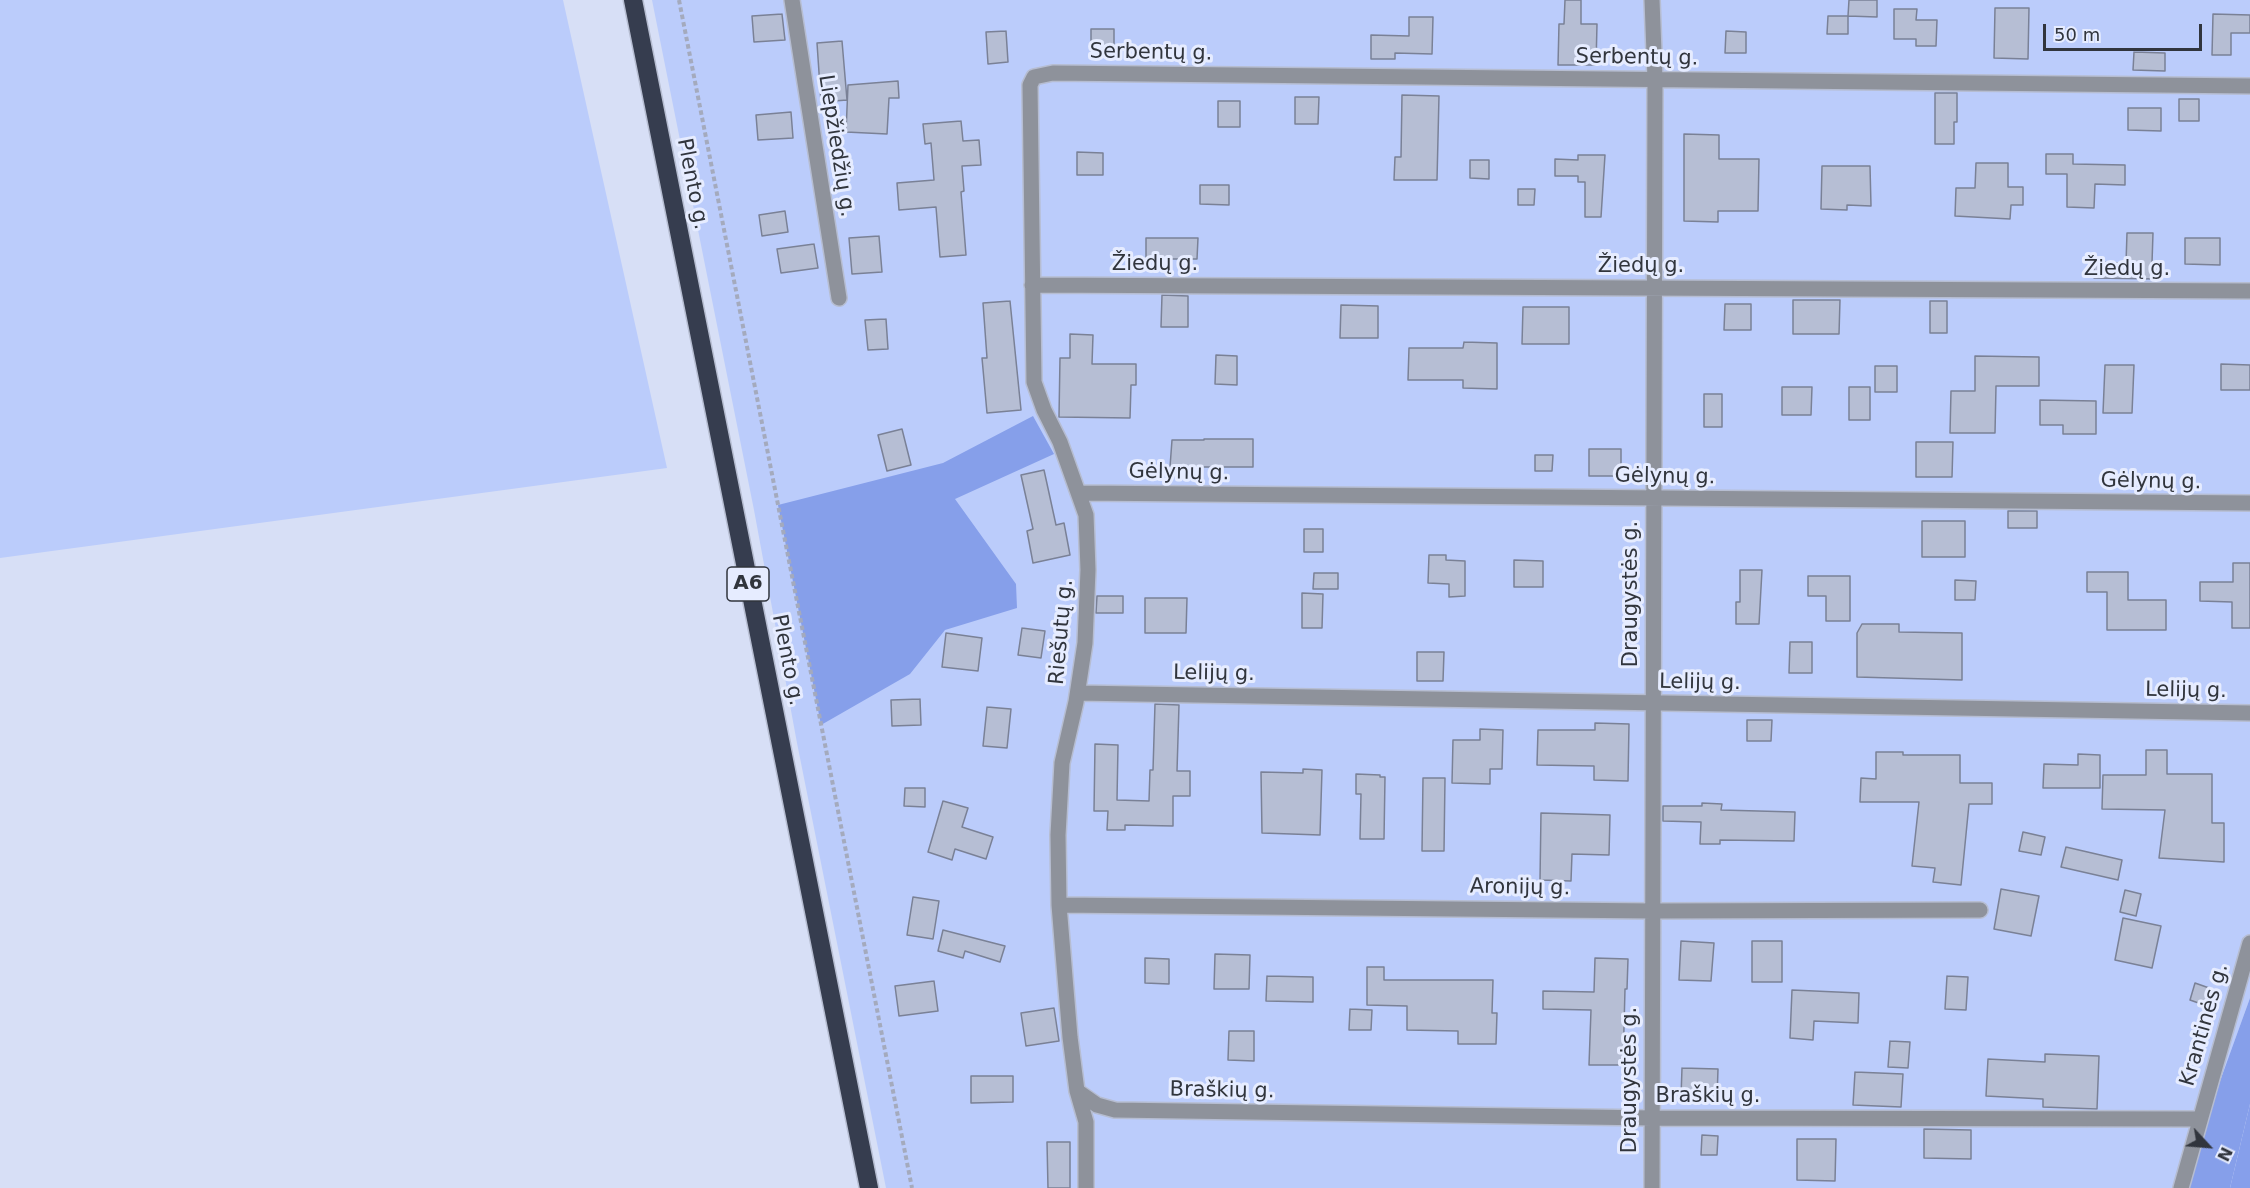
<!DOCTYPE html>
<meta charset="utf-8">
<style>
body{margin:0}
#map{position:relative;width:2250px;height:1188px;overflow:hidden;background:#d7dff6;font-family:"DejaVu Sans",sans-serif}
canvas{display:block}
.north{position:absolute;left:2178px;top:1116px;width:60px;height:60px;-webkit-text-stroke:4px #e6ecff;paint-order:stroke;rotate:116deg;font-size:16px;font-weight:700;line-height:24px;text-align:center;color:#31353d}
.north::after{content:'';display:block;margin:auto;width:21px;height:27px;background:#31353d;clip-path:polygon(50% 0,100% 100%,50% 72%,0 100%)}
.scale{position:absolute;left:2043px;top:24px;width:159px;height:27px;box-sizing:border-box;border:3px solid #31353d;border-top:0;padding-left:8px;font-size:18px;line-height:21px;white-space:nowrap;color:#31353d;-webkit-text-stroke:4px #e6ecff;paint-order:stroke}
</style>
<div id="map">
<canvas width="2250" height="1188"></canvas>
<div class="north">N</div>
<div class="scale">50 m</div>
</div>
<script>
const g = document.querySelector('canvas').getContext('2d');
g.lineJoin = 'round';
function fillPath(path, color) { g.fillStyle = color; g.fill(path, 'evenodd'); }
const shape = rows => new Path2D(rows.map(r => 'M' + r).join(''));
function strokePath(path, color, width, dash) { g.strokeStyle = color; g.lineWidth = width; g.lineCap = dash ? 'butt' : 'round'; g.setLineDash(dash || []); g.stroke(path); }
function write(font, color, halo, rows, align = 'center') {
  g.font = font + ' "DejaVu Sans",sans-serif'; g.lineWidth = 6; g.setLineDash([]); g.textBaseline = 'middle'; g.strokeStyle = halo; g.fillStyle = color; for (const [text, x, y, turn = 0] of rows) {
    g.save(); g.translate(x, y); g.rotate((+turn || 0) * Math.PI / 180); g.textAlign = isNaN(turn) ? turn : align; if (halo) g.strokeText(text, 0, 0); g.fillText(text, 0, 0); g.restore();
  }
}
fillPath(shape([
 [0,0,563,0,667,468,0,558],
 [652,0,2250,0,2250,998,2220,1081,2189,1188,886,1188,797,743,754,510]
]), '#bbccfb');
fillPath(shape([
 [1033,416,1054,454,955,499,1016,584,1017,608,945,630,910,674,821,725,778,505,943,463],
 [2250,998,2250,1104,2230,1188,2189,1188,2220,1081]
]), '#869fea');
fillPath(shape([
 [2250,1104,2250,1188,2230,1188]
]), '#869feb');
const building = shape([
 [1565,0,1581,0,1581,24,1597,24,1596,65,1558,65,1559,24,1564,24,1565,0],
 [1849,0,1877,0,1877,17,1848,16,1849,0],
 [1995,8,2029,8,2028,59,1994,58,1995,8],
 [1894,9,1917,9,1916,20,1937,20,1936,46,1916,46,1916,39,1894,39,1894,9],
 [782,14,785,40,754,42,752,16,782,14],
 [2213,14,2250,15,2250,33,2231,33,2231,55,2212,55,2213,14],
 [1828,16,1848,16,1848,34,1827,34,1828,16],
 [1409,17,1433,17,1432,54,1395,53,1395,59,1371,59,1371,35,1409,36,1409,17],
 [1091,29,1114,29,1114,52,1091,51,1091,29],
 [1006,31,1008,62,988,64,986,32,1006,31],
 [1726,31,1746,32,1746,53,1725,53,1726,31],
 [842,41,847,100,821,102,817,43,842,41],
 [2134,52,2165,53,2165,71,2133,70,2134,52],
 [898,81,899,98,889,98,887,134,846,132,848,85,898,81],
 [1935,93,1957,93,1957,122,1954,122,1954,144,1935,144,1935,93],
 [1402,95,1439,96,1437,180,1394,180,1395,157,1401,157,1402,95],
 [1295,97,1319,97,1318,124,1295,124,1295,97],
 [2179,99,2199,99,2199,121,2179,121,2179,99],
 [1218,101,1240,101,1240,127,1218,127,1218,101],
 [2128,108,2161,108,2161,131,2128,130,2128,108],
 [791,112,793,138,758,140,756,115,791,112],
 [961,121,963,141,979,140,981,165,962,166,964,191,961,192,966,255,940,257,936,207,899,210,897,183,934,180,931,143,925,144,923,124,961,121],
 [1684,134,1719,135,1719,159,1759,159,1758,211,1718,211,1718,222,1684,221,1684,134],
 [1077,152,1103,153,1103,175,1077,175,1077,152],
 [2046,154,2073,154,2073,164,2125,165,2125,185,2095,184,2094,208,2067,207,2067,174,2046,174,2046,154],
 [1578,155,1605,155,1601,217,1585,217,1585,182,1578,182,1578,176,1555,176,1555,159,1578,160,1578,155],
 [1470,160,1489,160,1489,179,1470,178,1470,160],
 [1976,163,2008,163,2008,187,2023,187,2023,205,2011,205,2010,219,1955,216,1956,188,1975,188,1976,163],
 [1822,166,1870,166,1871,206,1847,205,1847,210,1821,209,1822,166],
 [1200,185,1229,185,1229,205,1200,204,1200,185],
 [1518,189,1535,189,1534,205,1518,205,1518,189],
 [785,211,788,232,762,236,759,215,785,211],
 [2127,233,2153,233,2152,263,2158,263,2157,279,2094,278,2094,262,2126,263,2127,233],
 [879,236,882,272,852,274,849,238,879,236],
 [1146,238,1198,238,1197,259,1146,259,1146,238],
 [2185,238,2220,238,2220,265,2185,264,2185,238],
 [814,244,818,268,781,273,777,249,814,244],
 [1162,295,1188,296,1188,327,1161,327,1162,295],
 [1793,300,1840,300,1839,334,1793,334,1793,300],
 [1010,301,1021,410,987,413,982,358,987,358,983,303,1010,301],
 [1930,301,1947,301,1947,333,1930,333,1930,301],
 [1725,304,1751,304,1751,330,1724,330,1725,304],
 [1341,305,1378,306,1378,338,1340,338,1341,305],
 [1523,307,1569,307,1569,344,1522,344,1523,307],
 [886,319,888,349,868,350,865,320,886,319],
 [1070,334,1093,335,1092,364,1136,364,1136,385,1131,385,1130,418,1059,417,1060,358,1070,358,1070,334],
 [1464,342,1497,343,1497,389,1463,388,1463,380,1408,380,1409,348,1463,348,1464,342],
 [1216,355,1237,356,1237,385,1215,384,1216,355],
 [1975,356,2039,357,2039,386,1996,386,1995,433,1950,433,1951,391,1975,391,1975,356],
 [2221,364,2250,365,2250,390,2221,390,2221,364],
 [2105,365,2134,365,2132,413,2103,413,2105,365],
 [1875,366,1897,366,1897,392,1875,392,1875,366],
 [1782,387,1812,387,1811,415,1782,415,1782,387],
 [1849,387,1870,387,1870,420,1849,420,1849,387],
 [1704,394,1722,394,1722,427,1704,427,1704,394],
 [2040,400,2096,401,2096,434,2063,434,2063,425,2040,425,2040,400],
 [902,429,911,465,887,471,878,435,902,429],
 [1204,439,1253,439,1253,467,1170,467,1172,440,1204,440,1204,439],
 [1916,442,1953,442,1952,477,1916,477,1916,442],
 [1589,449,1621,449,1621,476,1589,476,1589,449],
 [1535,455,1553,455,1552,471,1535,471,1535,455],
 [1044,470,1056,525,1064,523,1070,555,1033,563,1027,531,1033,529,1021,475,1044,470],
 [2008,511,2037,511,2037,528,2008,528,2008,511],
 [1922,521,1965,521,1965,557,1922,557,1922,521],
 [1304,529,1323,529,1323,552,1304,552,1304,529],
 [1429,555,1446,555,1446,560,1465,561,1465,596,1449,597,1449,584,1428,583,1429,555],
 [1514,560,1543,561,1543,587,1514,587,1514,560],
 [2233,563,2250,563,2250,628,2232,628,2232,602,2200,601,2200,582,2233,582,2233,563],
 [1740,570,1762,570,1759,624,1736,624,1736,602,1740,602,1740,570],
 [2087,572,2128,572,2128,600,2166,600,2166,630,2107,630,2107,592,2087,592,2087,572],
 [1314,573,1338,573,1338,589,1313,589,1314,573],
 [1808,576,1850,576,1850,621,1826,621,1826,596,1808,596,1808,576],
 [1955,580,1976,581,1975,600,1955,600,1955,580],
 [1302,593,1323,594,1322,628,1302,628,1302,593],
 [1097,596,1123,596,1123,613,1096,613,1097,596],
 [1145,598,1187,598,1186,633,1145,633,1145,598],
 [1862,624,1899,624,1899,632,1962,633,1962,680,1857,677,1857,633,1862,624],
 [1022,628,1045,631,1041,658,1018,655,1022,628],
 [946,633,982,638,978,671,942,667,946,633],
 [1790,642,1812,642,1812,673,1789,673,1790,642],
 [1417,652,1444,652,1443,681,1417,681,1417,652],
 [920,699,921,725,892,726,891,700,920,699],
 [1155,704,1179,705,1177,771,1190,771,1190,796,1173,796,1173,826,1125,825,1125,830,1107,830,1108,811,1094,811,1095,744,1118,745,1117,800,1149,801,1150,770,1153,770,1155,704],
 [987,707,1011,709,1007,748,983,746,987,707],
 [1747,720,1772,720,1771,741,1747,741,1747,720],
 [1595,723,1629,724,1628,781,1594,780,1594,766,1537,765,1538,730,1595,730,1595,723],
 [1480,729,1503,730,1502,769,1490,769,1490,784,1452,783,1453,740,1480,740,1480,729],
 [2146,750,2167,750,2167,774,2212,774,2212,823,2224,823,2224,862,2159,858,2165,810,2102,809,2103,775,2146,775,2146,750],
 [1876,752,1903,752,1903,755,1960,755,1960,783,1992,783,1992,804,1969,804,1961,885,1933,882,1935,868,1912,866,1919,802,1860,802,1861,778,1876,779,1876,752],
 [2078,754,2100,755,2100,788,2043,788,2044,764,2078,765,2078,754],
 [1303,769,1322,770,1320,835,1262,833,1261,772,1303,773,1303,769],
 [1356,774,1380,775,1380,777,1385,777,1384,839,1360,839,1361,794,1356,794,1356,774],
 [1423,778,1445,778,1444,851,1422,851,1423,778],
 [905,788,925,788,925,807,904,806,905,788],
 [943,801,968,808,962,827,993,837,986,859,955,849,952,860,928,852,943,801],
 [1702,803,1722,804,1721,810,1795,812,1794,841,1720,840,1720,844,1700,844,1701,822,1663,821,1663,806,1702,806,1702,803],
 [1541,813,1610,815,1609,855,1572,854,1571,881,1540,880,1541,813],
 [2023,832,2045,837,2041,855,2019,851,2023,832],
 [2066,847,2122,860,2118,880,2061,867,2066,847],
 [2001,889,2039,896,2031,936,1994,929,2001,889],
 [2125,890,2141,894,2136,916,2120,912,2125,890],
 [913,897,939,901,933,939,907,935,913,897],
 [2123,918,2161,926,2152,968,2115,960,2123,918],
 [943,930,1005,946,1000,962,965,951,963,958,938,951,943,930],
 [1681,941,1714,943,1711,981,1679,980,1681,941],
 [1752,941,1782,941,1782,982,1752,982,1752,941],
 [1215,954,1250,955,1249,989,1214,989,1215,954],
 [1145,958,1169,959,1169,984,1145,983,1145,958],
 [1595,958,1628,959,1627,989,1625,989,1623,1065,1589,1065,1591,1010,1543,1009,1543,991,1594,992,1595,958],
 [1367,967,1384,967,1384,980,1493,980,1492,1013,1497,1013,1496,1044,1458,1044,1458,1031,1407,1030,1407,1006,1367,1005,1367,967],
 [1267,976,1313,977,1313,1002,1266,1001,1267,976],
 [1947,976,1968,977,1966,1010,1945,1009,1947,976],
 [934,981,938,1011,899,1016,895,986,934,981],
 [2195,983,2212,989,2207,1006,2190,1000,2195,983],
 [1792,990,1859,993,1858,1023,1814,1021,1813,1040,1790,1038,1792,990],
 [1054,1008,1059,1041,1026,1046,1021,1013,1054,1008],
 [1350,1009,1372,1010,1371,1030,1349,1030,1350,1009],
 [1229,1031,1254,1031,1254,1061,1228,1060,1229,1031],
 [1890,1041,1910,1042,1908,1068,1888,1067,1890,1041],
 [2045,1054,2099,1056,2097,1109,2043,1107,2043,1099,1986,1096,1988,1059,2045,1062,2045,1054],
 [1682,1068,1718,1069,1717,1099,1681,1097,1682,1068],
 [1855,1072,1903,1074,1901,1107,1853,1105,1855,1072],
 [971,1076,1013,1076,1013,1102,971,1103,971,1076],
 [1924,1129,1971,1130,1971,1159,1924,1158,1924,1129],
 [1702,1135,1718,1136,1717,1155,1701,1155,1702,1135],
 [1797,1139,1836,1139,1835,1181,1797,1180,1797,1139],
 [1047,1142,1070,1142,1070,1188,1048,1188,1047,1142]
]);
fillPath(building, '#b6bed4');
strokePath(building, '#7a8196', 1.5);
const minor = shape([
 [792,0,839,298],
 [1032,285,2250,291],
 [1079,493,2250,503],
 [1078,693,2250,713],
 [1059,905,1653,911,1980,910],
 [1077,1091,1097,1105,1115,1110,1652,1118,2200,1119],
 [1086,1188,1086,1122,1077,1091,1070,1037,1059,905,1058,835,1062,763,1076,702,1085,643,1088,570,1086,515,1060,442,1044,410,1034,382,1030,85,1034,77,1053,73,2250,86],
 [1652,1188,1655,79,1652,0],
 [2181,1188,2250,943]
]);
const highway = shape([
 [633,0,869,1188]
]);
strokePath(minor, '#b6bdd1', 18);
strokePath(highway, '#b6bdd1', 21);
strokePath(shape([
 [679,0,912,1188]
]), '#a4aabd', 4, [4.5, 3]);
strokePath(minor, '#8e929b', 15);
strokePath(highway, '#363d4f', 18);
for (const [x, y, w] of [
 [748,584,42]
]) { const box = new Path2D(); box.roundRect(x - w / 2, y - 17, w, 34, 4.5); g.fillStyle = '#e6ecff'; g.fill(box); strokePath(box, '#31353d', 1.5); }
write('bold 20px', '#31353d', null, [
 ["A6",748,584]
]);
write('21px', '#31353d', '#e6ecff', [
 ["Serbentų g.",1151,53,1],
 ["Serbentų g.",1637,58,1],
 ["Liepžiedžių g.",836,146,81],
 ["Plento g.",692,184,79],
 ["Žiedų g.",1155,265],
 ["Žiedų g.",1641,267],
 ["Žiedų g.",2127,270],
 ["Gėlynų g.",1179,473,1],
 ["Gėlynų g.",1665,477,1],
 ["Gėlynų g.",2151,482,1],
 ["Draugystės g.",1632,594,-90],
 ["Riešutų g.",1062,632,-85],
 ["Plento g.",787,660,79],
 ["Lelijų g.",1214,674,1],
 ["Lelijų g.",1700,683,1],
 ["Lelijų g.",2186,691,1],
 ["Aronijų g.",1520,888,1],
 ["Krantinės g.",2205,1025,-74],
 ["Draugystės g.",1631,1080,-90],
 ["Braškių g.",1222,1091,1],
 ["Braškių g.",1708,1097]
]);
</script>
